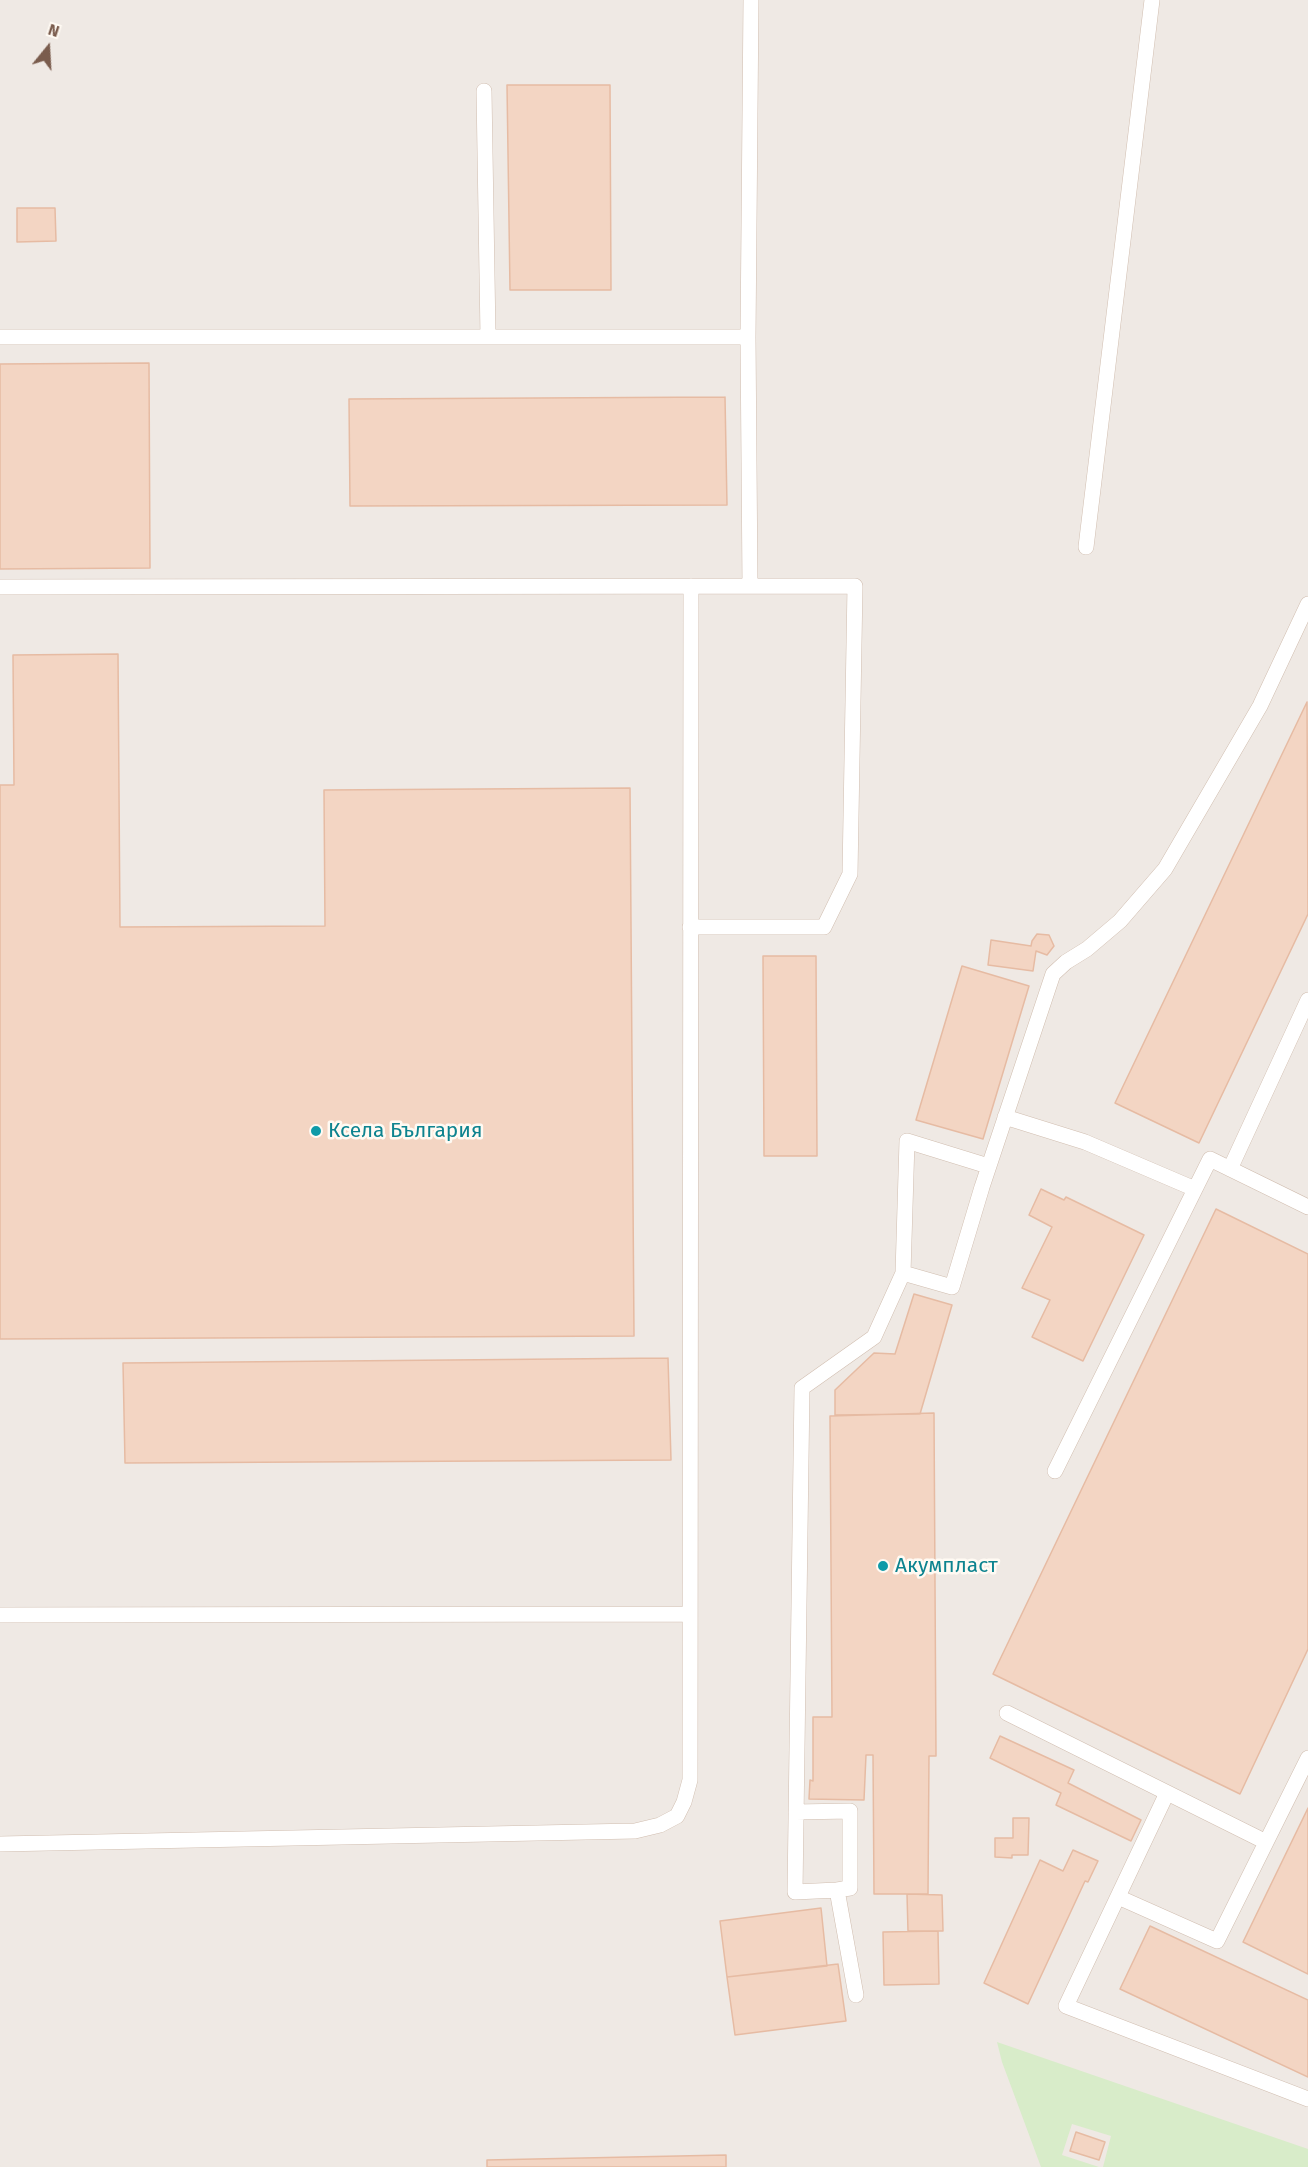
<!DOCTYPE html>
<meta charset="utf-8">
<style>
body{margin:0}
#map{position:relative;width:1308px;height:2167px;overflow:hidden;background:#fdf6ec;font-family:"Fira Sans",sans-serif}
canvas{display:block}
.north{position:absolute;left:18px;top:18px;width:60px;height:60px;-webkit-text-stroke:4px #fffaf3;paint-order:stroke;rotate:18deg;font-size:16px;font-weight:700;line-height:24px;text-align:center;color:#7a5c4d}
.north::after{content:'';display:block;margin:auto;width:21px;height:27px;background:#7a5c4d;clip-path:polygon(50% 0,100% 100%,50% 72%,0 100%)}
</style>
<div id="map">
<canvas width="1308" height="2167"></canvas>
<div class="north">N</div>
</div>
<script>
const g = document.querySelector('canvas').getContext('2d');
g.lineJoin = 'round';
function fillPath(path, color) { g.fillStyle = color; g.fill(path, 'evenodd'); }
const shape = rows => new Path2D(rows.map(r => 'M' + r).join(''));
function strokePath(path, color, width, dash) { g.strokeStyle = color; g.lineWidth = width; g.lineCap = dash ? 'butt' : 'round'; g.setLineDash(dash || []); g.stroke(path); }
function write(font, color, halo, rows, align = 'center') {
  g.font = font + ' "Fira Sans",sans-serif'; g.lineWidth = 5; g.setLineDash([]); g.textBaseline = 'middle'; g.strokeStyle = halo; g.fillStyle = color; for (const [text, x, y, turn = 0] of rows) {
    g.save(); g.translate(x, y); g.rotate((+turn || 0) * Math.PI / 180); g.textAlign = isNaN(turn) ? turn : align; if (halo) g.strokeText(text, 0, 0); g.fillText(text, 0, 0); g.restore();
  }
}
fillPath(shape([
 [0,0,1308,0,1308,2167,0,2167]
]), '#efe9e4');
fillPath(shape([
 [997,2042,1308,2149,1308,2167,1103,2167,1111,2136,1072,2124,1062,2155,1099,2167,1041,2167,1002,2062]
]), '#d8ecc9');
const building = shape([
 [507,85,610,85,611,290,510,290,507,85],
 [17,208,55,208,56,241,17,242,17,208],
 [149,363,150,568,0,569,0,364,149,363],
 [725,397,727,505,350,506,349,399,725,397],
 [118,654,120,927,325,926,324,790,630,788,634,1336,0,1339,0,785,14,785,13,655,118,654],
 [1307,702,1308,914,1199,1143,1115,1103,1307,702],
 [1037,934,1049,935,1054,946,1047,955,1036,951,1033,971,988,965,991,940,1031,946,1032,941,1037,934],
 [763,956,816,956,817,1156,764,1156,763,956],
 [962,966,1029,986,983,1139,916,1120,962,966],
 [1041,1189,1064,1200,1066,1197,1144,1235,1083,1361,1032,1337,1050,1300,1022,1288,1052,1227,1029,1215,1041,1189],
 [1216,1209,1308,1254,1308,1649,1240,1794,993,1674,1216,1209],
 [914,1294,952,1305,920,1414,835,1415,835,1390,874,1353,895,1354,914,1294],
 [668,1358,671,1460,125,1463,123,1363,668,1358],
 [934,1413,936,1756,929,1756,928,1894,874,1894,873,1755,866,1755,864,1800,809,1799,810,1780,813,1781,813,1717,832,1717,830,1416,934,1413],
 [1000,1736,1074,1770,1068,1783,1141,1820,1131,1841,1056,1805,1061,1793,990,1758,1000,1736],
 [1308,1808,1308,1974,1243,1942,1308,1808],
 [1013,1818,1029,1818,1028,1855,1012,1855,1012,1858,995,1857,995,1838,1013,1838,1013,1818],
 [1073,1850,1098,1861,1088,1882,1085,1881,1028,2004,984,1983,1040,1860,1063,1871,1073,1850],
 [907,1894,942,1895,943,1931,908,1931,907,1894],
 [821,1908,827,1966,727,1977,720,1921,821,1908],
 [1150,1926,1308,2000,1308,2077,1120,1989,1150,1926],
 [938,1931,939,1984,884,1985,883,1932,938,1931],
 [838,1964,846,2021,735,2035,727,1977,838,1964],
 [1076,2132,1105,2142,1099,2160,1070,2151,1076,2132],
 [726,2155,726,2167,487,2167,487,2160,726,2155]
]);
fillPath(building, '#f3d5c3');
strokePath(building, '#e6bba3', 1.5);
const lane = shape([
 [484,91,488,336],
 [0,337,748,337],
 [1086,547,1152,0],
 [750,586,748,337,751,0],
 [0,587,855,586,850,874,824,927,690,927],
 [1005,1117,1085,1142,1195,1189],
 [988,1166,907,1141,903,1273,952,1287,982,1187,1053,974,1066,962,1087,949,1120,921,1165,869,1260,706,1308,604],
 [1230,1169,1308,1000],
 [1055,1471,1210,1159,1308,1207],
 [0,1615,690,1614],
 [1007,1713,1266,1842],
 [1167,1793,1066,2006,1308,2099],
 [796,1812,850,1811,850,1888,837,1890],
 [0,1844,635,1831,660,1825,677,1816,684,1802,690,1780,691,586],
 [1118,1897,1217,1941,1308,1758],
 [856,1995,837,1890,795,1892,802,1388,874,1337,903,1273]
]);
strokePath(lane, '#d1beb0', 16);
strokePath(lane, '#fff', 15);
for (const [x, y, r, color] of [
 [316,1131,6,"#0f9aa8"],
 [883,1566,6,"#0f9aa8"]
]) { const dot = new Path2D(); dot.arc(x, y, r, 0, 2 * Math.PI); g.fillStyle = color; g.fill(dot); strokePath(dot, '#fffaf3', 2); }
write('21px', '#0d838f', '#fffaf3', [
 ["Ксела България",328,1131],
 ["Акумпласт",895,1566]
], 'left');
</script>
